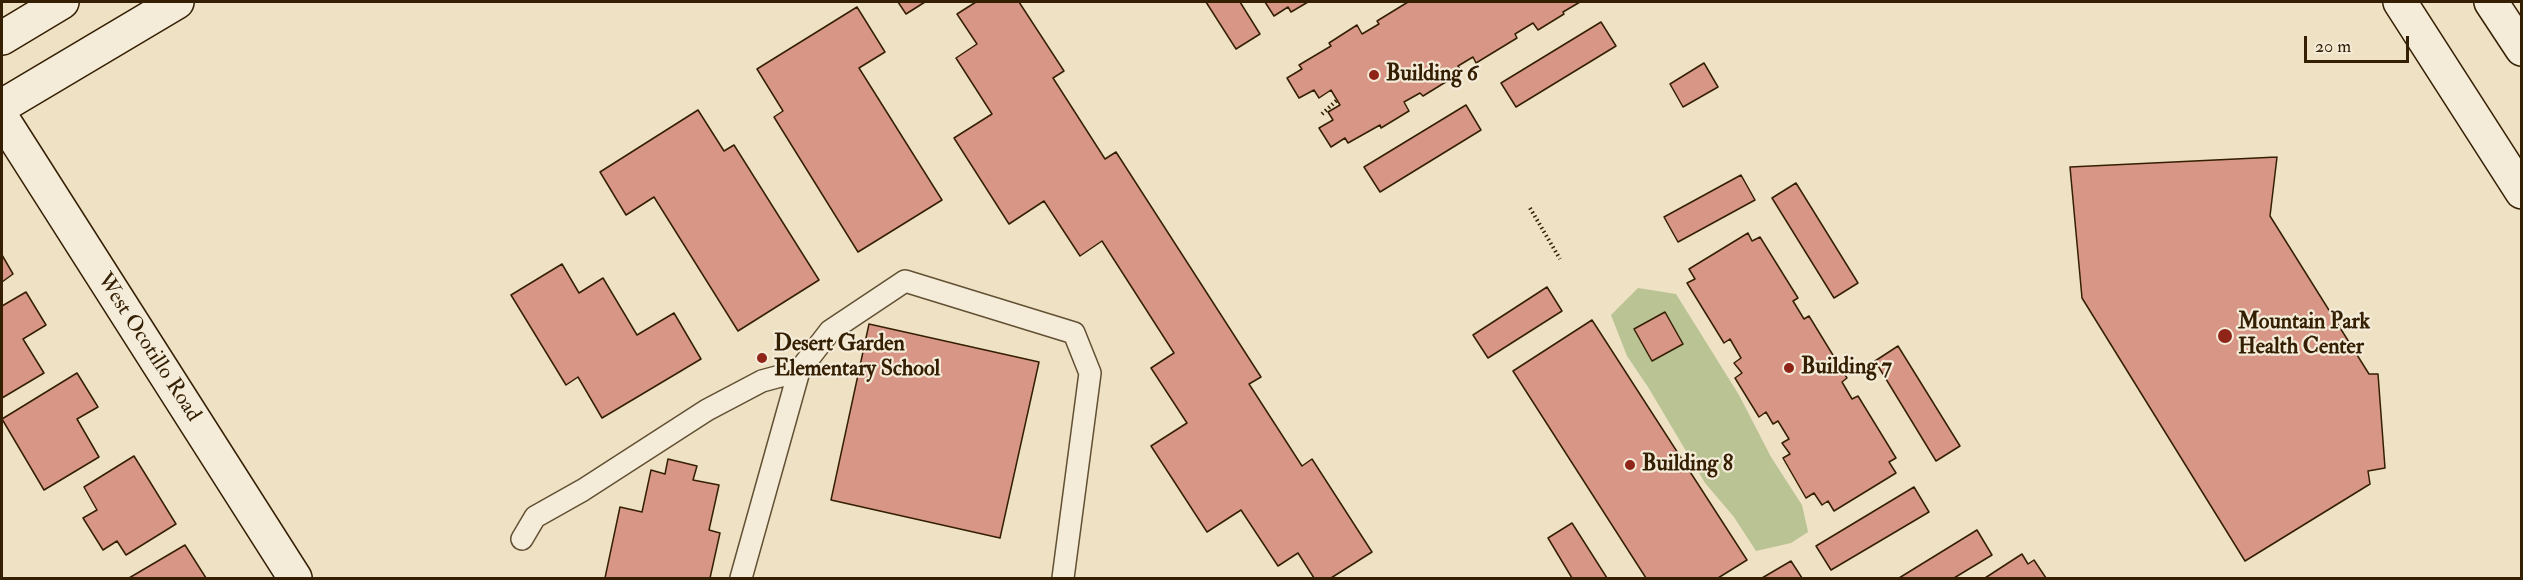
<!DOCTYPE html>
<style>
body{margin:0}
#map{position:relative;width:2523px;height:580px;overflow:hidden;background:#eee1c4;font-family:"IM FELL Double Pica",serif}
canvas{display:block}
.frame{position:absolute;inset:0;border:3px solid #341f03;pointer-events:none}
.scale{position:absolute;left:2304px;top:36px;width:105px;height:27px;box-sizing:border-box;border:3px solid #341f03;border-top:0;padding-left:8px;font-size:18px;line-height:21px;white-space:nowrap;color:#341f03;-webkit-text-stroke:4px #f4ecd9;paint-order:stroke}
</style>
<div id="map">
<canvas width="2523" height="580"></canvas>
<div class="frame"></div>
<div class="scale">20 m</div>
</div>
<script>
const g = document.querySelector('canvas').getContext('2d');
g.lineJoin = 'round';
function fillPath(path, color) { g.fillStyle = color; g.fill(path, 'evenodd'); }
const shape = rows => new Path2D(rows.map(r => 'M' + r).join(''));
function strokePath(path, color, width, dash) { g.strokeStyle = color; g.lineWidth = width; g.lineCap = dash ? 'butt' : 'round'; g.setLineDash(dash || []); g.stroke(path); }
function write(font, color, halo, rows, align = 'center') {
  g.font = font + ' "IM FELL Double Pica",serif'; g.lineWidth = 4.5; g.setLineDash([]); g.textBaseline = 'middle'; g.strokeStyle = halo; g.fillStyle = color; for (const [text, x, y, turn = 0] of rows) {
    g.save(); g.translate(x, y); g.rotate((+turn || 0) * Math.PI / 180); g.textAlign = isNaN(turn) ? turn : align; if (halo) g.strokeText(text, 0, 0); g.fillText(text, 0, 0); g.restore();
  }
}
fillPath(shape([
 [1638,288,1676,294,1739,395,1771,457,1802,505,1808,532,1791,543,1756,551,1734,517,1705,483,1648,387,1627,356,1611,315]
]), '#b9c394');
const building = shape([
 [898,2,925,2,906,14,898,2],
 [976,2,1019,2,1064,71,1053,78,1105,159,1116,152,1261,377,1249,384,1302,466,1312,459,1372,552,1331,578,1314,578,1298,553,1278,566,1241,510,1207,532,1151,446,1187,423,1151,368,1174,353,1102,241,1080,256,1044,201,1009,224,954,138,992,114,956,58,977,44,957,14,976,2],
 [1206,2,1240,2,1260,34,1236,49,1206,2],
 [1265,2,1308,2,1291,12,1288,7,1274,16,1265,2],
 [1408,2,1580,2,1563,12,1564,14,1538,30,1533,23,1515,34,1517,38,1476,63,1473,57,1458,66,1462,72,1423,96,1420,93,1404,102,1409,111,1381,128,1380,125,1348,143,1345,138,1331,147,1319,128,1333,120,1328,112,1340,105,1331,90,1319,98,1314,90,1299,98,1287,78,1302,69,1299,65,1331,46,1329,43,1357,25,1362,34,1379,24,1377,21,1408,2],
 [857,7,885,52,859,68,942,200,858,252,774,117,783,111,757,69,857,7],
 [1601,22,1616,46,1516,107,1501,83,1601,22],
 [1704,63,1718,87,1683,107,1670,84,1704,63],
 [1466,105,1481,130,1380,192,1364,167,1466,105],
 [698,110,724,151,734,145,819,280,738,331,654,197,626,215,600,172,698,110],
 [2277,157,2270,216,2369,374,2378,374,2385,468,2368,471,2370,484,2245,561,2082,298,2070,167,2277,157],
 [1741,175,1755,200,1678,242,1664,217,1741,175],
 [1796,183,1858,283,1834,298,1772,198,1796,183],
 [1748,233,1752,241,1760,237,1798,298,1793,301,1804,319,1809,316,1847,378,1842,382,1852,399,1858,396,1896,458,1889,462,1896,473,1834,511,1828,501,1822,505,1814,493,1806,498,1783,458,1790,454,1782,443,1789,439,1778,421,1773,424,1766,412,1759,417,1735,378,1742,373,1734,363,1741,358,1730,339,1724,343,1687,283,1695,279,1689,269,1748,233],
 [2,255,13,274,2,282,2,255],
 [562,264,579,293,603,278,637,335,674,313,701,359,602,418,578,377,566,385,511,295,562,264],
 [1547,287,1562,311,1488,358,1473,335,1547,287],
 [26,292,46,325,23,339,44,373,2,398,2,306,26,292],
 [1665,312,1683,344,1652,361,1634,329,1665,312],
 [1592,320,1747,560,1718,578,1646,578,1513,371,1592,320],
 [869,324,1039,362,1000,538,831,500,869,324],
 [1898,346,1960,446,1936,461,1875,361,1898,346],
 [77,373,98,407,77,419,99,457,44,490,2,419,77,373],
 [134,456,176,524,126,555,117,541,103,550,83,518,97,510,84,487,134,456],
 [668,459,697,466,693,480,719,485,709,530,720,533,710,578,605,578,620,507,642,512,651,470,665,474,668,459],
 [1914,487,1929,512,1831,570,1816,546,1914,487],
 [1572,523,1607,578,1572,578,1548,538,1572,523],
 [1977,530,1992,555,1954,578,1899,578,1977,530],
 [185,545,206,578,129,578,185,545],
 [2022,554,2028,564,2034,560,2046,578,1985,578,2022,554],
 [1791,561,1802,578,1762,578,1791,561]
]);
fillPath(building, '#d89786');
strokePath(building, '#341f03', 1.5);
const lane = shape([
 [522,539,535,517,583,490,707,410,762,381,799,371,830,331,905,281,1074,333,1090,373,1063,578],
 [741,578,799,371]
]);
const secondary = shape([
 [2400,2,2522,192],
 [2491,2,2522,49],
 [2,38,62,2],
 [2,106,177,2],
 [2,118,295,578]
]);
strokePath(lane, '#625033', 24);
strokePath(secondary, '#341f03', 36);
strokePath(shape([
 [1322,114,1337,100],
 [1530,208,1560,259]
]), '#341f03', 4, [1.5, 3]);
strokePath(lane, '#f4ecd9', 21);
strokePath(secondary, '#f4ecd9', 33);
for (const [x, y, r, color] of [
 [1374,75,6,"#8f2418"],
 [2225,336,8,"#8f2418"],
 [762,358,6,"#8f2418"],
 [1789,368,6,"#8f2418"],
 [1630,465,6,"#8f2418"]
]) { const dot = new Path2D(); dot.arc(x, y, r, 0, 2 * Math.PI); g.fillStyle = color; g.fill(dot); strokePath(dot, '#f4ecd9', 2); }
write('bold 22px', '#341f03', '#f4ecd9', [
 ["Building 6",1386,75],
 ["Mountain Park",2238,323],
 ["Health Center",2238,348],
 ["Desert Garden",774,345],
 ["Elementary School",774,370],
 ["Building 7",1801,368],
 ["Building 8",1642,465]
], 'left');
write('22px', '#341f03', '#f4ecd9', [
 ["West Ocotillo Road",148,348,57]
]);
</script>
